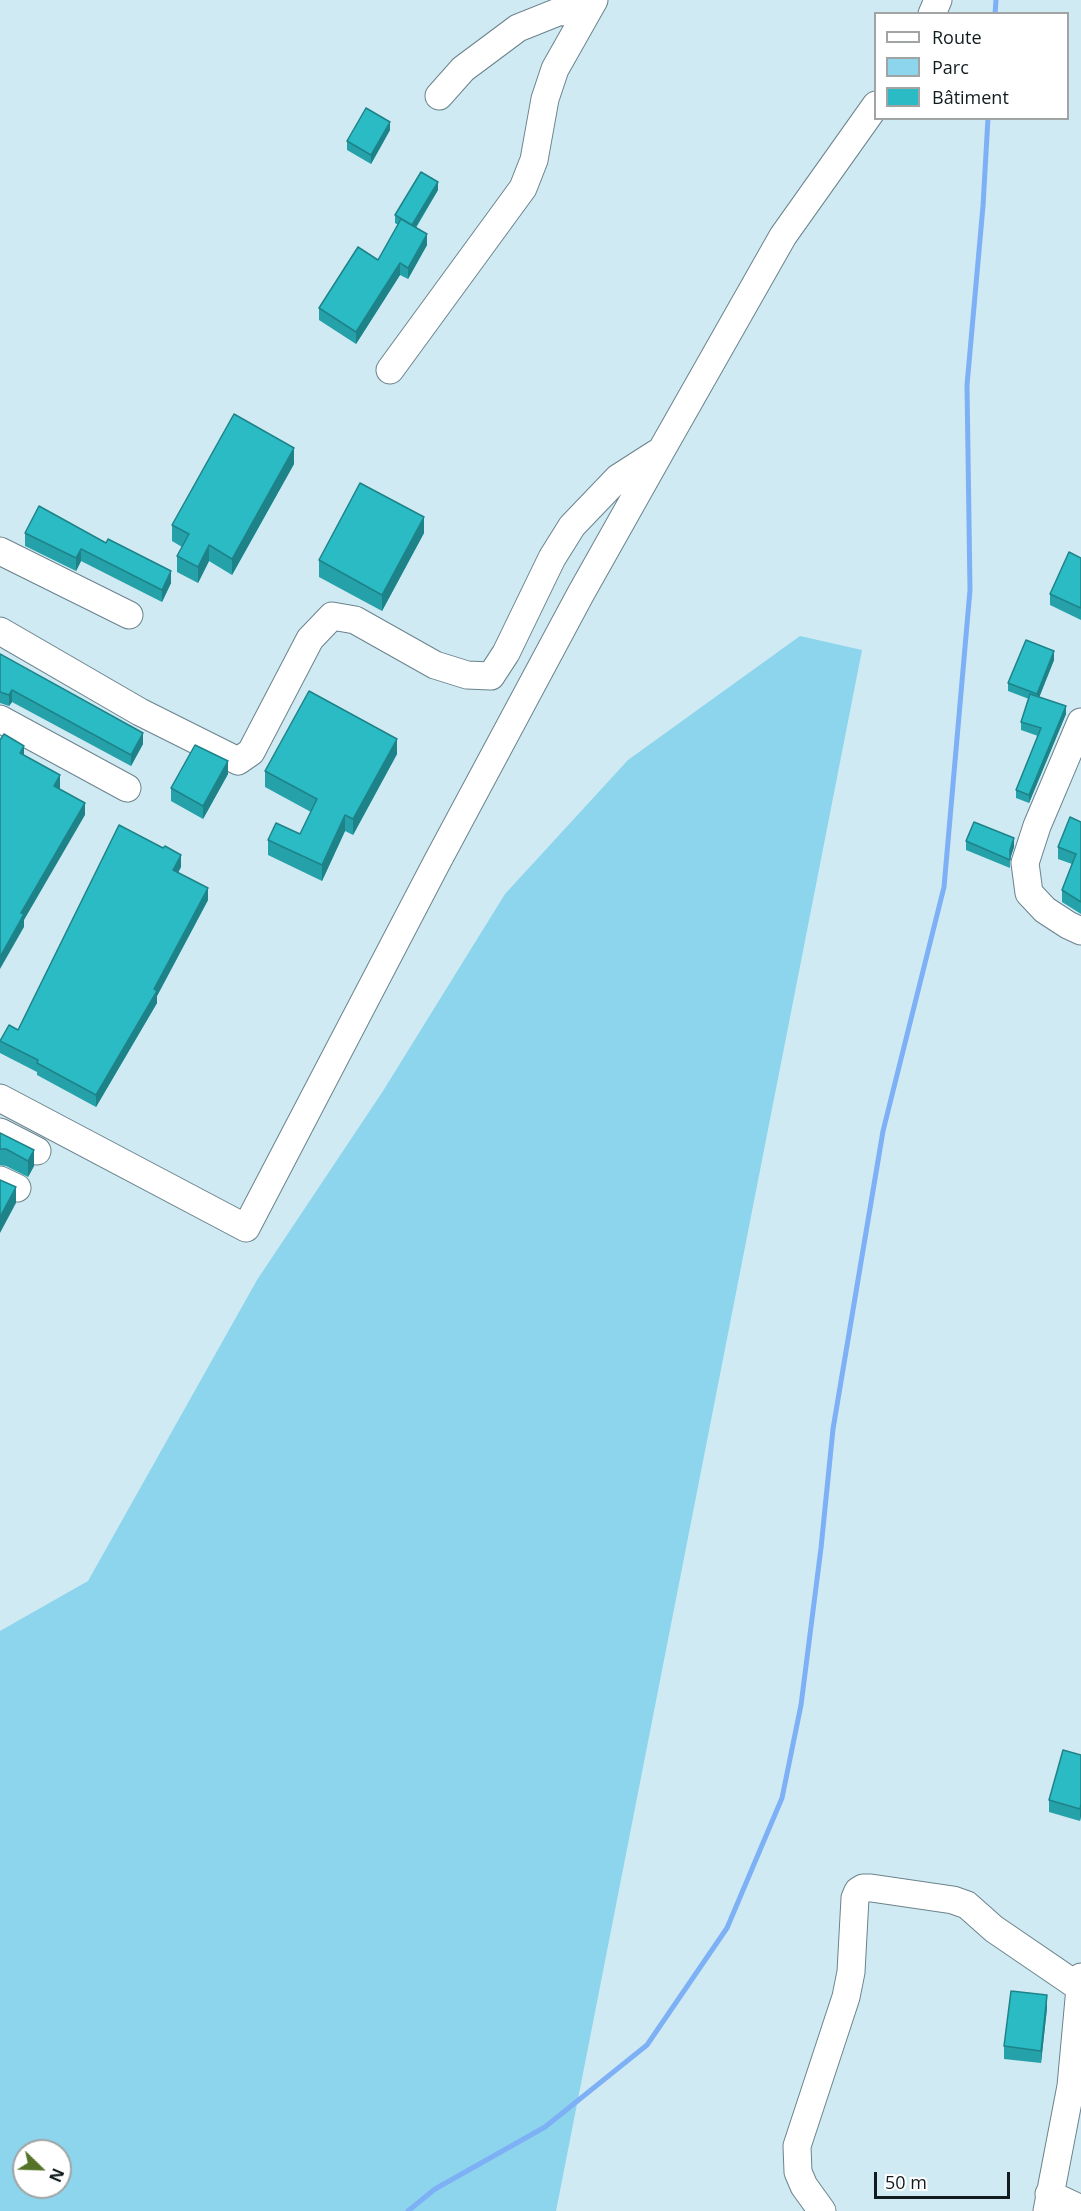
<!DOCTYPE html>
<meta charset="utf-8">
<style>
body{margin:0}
#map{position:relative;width:1081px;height:2211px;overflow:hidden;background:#cfeaf3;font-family:"Open Sans",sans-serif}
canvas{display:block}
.legend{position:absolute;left:874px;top:12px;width:195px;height:108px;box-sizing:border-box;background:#fff;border:2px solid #a0a4a5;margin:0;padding:8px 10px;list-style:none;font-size:18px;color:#121c1f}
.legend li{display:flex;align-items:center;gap:12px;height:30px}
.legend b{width:30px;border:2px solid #a0a4a5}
.north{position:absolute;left:12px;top:2139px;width:60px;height:60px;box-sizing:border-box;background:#fff;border:2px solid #a0a4a5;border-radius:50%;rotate:113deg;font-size:16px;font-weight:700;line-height:24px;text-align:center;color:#121c1f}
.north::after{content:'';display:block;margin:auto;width:21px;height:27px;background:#557328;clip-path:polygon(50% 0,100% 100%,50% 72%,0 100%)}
.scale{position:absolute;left:874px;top:2172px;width:136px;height:27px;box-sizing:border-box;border:3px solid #121c1f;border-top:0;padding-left:8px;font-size:18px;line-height:21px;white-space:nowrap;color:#121c1f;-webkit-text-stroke:4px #fff;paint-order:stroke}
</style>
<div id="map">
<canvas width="1081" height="2211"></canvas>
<ul class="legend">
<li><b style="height:8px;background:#fff"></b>Route</li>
<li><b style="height:16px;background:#8cd5ed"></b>Parc</li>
<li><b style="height:16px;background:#2bbbc4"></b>Bâtiment</li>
</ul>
<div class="north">N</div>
<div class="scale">50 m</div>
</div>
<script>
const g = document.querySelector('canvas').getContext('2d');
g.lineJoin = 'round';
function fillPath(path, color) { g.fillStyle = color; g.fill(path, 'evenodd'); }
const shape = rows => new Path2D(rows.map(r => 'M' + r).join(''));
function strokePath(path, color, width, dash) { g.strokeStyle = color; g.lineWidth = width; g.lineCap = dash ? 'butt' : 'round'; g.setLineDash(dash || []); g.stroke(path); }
fillPath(shape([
 [800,636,862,650,556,2211,0,2211,0,1631,88,1581,257,1280,383,1091,505,894,628,760],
 [24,2151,60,2151,60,2187,24,2187]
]), '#8cd5ed');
strokePath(shape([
 [995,14,996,0],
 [408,2211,435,2189,545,2127,647,2045,727,1928,782,1798,801,1705,821,1548,833,1429,883,1131,944,887,970,590,967,385,983,206,988,118]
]), '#7eb0f6', 5);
const minor = shape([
 [932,14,938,0],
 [439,96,463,69,518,28,558,12,588,10],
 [390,370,523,188,534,160,545,99,555,69,594,0],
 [0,551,129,615],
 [0,631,140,712,238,761,251,752,310,639,332,616,355,620,435,665,467,675,491,676,506,653,552,558,572,526,618,478,657,453],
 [0,719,127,788],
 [1081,722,1037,826,1025,863,1029,893,1045,910,1068,925,1081,931],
 [0,1098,246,1228,436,864,580,595,661,451,783,236,876,105],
 [0,1132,37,1151],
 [0,1180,17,1188],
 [1049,2194,1081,2209],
 [822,2211,804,2186,798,2172,797,2146,846,1997,851,1972,855,1898,858,1891,863,1888,871,1888,953,1900,967,1905,994,1929,1079,1987],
 [1047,2211,1071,2086,1081,1977]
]);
strokePath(minor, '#6b838c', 29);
strokePath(minor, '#fff', 27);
fillPath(shape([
 [390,130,371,164,347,150,347,141],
 [438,190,416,228,427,245,408,279,400,275,356,344,319,320,319,308,378,260,398,225,395,223,395,215],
 [294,464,232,575,209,561,198,583,177,572,177,556,182,547,172,541,172,525],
 [39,506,171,583,162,602,81,561,76,571,25,546,25,533],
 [424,533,382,611,319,577,319,560],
 [1081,558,1081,620,1050,605,1050,594],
 [0,654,143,744,131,766,12,702,9,706,0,703],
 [1054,660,1039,697,1066,714,1029,803,1016,798,1016,790,1038,736,1021,730,1021,722,1029,699,1008,691,1008,683],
 [397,754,353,835,345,831,322,881,268,855,268,840,300,834,311,812,265,787,265,771],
 [228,774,203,819,171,801,171,788],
 [1081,822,1081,914,1062,902,1062,890,1072,864,1058,859,1058,847],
 [966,841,1014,847,1010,859,1010,868,966,850],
 [181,867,178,873,208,900,157,996,157,1003,96,1107,37,1075,37,1072,0,1053,0,1041,18,1030],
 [0,1133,34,1166,28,1177,6,1166,0,1165],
 [1081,1755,1081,1816,1080,1821,1049,1812,1049,1800],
 [1047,2008,1041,2063,1004,2059,1004,2046]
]), '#25a1a9');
fillPath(shape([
 [390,122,390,130,371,164,371,155],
 [438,182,438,190,412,233,412,225],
 [427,234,427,245,408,279,408,268],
 [400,263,400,275,356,344,356,332],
 [294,448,294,464,232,575,232,559],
 [424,517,424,533,382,611,382,595],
 [209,545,209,561,198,583,198,567],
 [81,549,81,561,76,571,76,558],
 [171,571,171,583,162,602,162,590],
 [1054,651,1054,660,1037,703,1037,694],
 [12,690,12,702,9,706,9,695],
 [1066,706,1066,714,1029,803,1029,795],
 [143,733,143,744,131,766,131,755],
 [397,739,397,754,353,835,353,819],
 [24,746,24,758,20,753],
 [228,761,228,774,203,819,203,806],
 [60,775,60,788,54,798,54,786],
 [85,803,85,815,24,920,24,927,0,969,0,957,21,913],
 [345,815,345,831,322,881,322,865],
 [1014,838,1014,847,1010,859,1010,850],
 [181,855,181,867,173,882,173,870],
 [208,888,208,900,157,996,157,1003,96,1107,96,1095],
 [34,1150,34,1166,28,1177,28,1161],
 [16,1187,16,1203,0,1233,0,1217],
 [1081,1804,1081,1816,1080,1821,1080,1809],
 [1047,1995,1047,2008,1041,2063,1041,2051]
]), '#1e8389');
const building = shape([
 [366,108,390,122,371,155,347,141,366,108],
 [421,172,438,182,412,225,395,215,421,172],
 [401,219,427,234,408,268,400,263,356,332,319,308,358,247,378,260,401,219],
 [234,414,294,448,232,559,209,545,198,567,177,556,189,534,172,525,234,414],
 [360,483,424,517,382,595,319,560,360,483],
 [39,506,106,543,108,539,171,571,162,590,81,549,76,558,25,533,39,506],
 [1069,552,1081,558,1081,608,1050,594,1069,552],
 [1026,640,1054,651,1037,694,1008,683,1026,640],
 [0,654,143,733,131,755,12,690,9,695,0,692,0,654],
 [309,691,397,739,353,819,345,815,322,865,268,840,276,823,300,834,317,799,265,771,309,691],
 [1030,694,1066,706,1029,795,1016,790,1041,728,1021,722,1030,694],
 [4,734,24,746,20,753,60,775,54,786,85,803,21,913,24,914,0,957,0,740,4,734],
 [195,745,228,761,203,806,171,788,195,745],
 [1070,817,1081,822,1081,902,1062,890,1076,854,1058,847,1070,817],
 [974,822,1014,838,1010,850,1010,860,966,841,974,822],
 [119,825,163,848,165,846,181,855,173,870,208,888,154,989,157,991,96,1095,37,1063,38,1060,0,1041,9,1025,18,1030,119,825],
 [0,1133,34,1150,28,1161,6,1149,0,1149,0,1133],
 [0,1180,16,1187,0,1217,0,1180],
 [1063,1750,1081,1755,1081,1804,1080,1809,1049,1800,1063,1750],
 [1011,1991,1047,1995,1041,2051,1004,2046,1011,1991]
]);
fillPath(building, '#2bbbc4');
strokePath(building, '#1e8389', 1.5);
</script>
